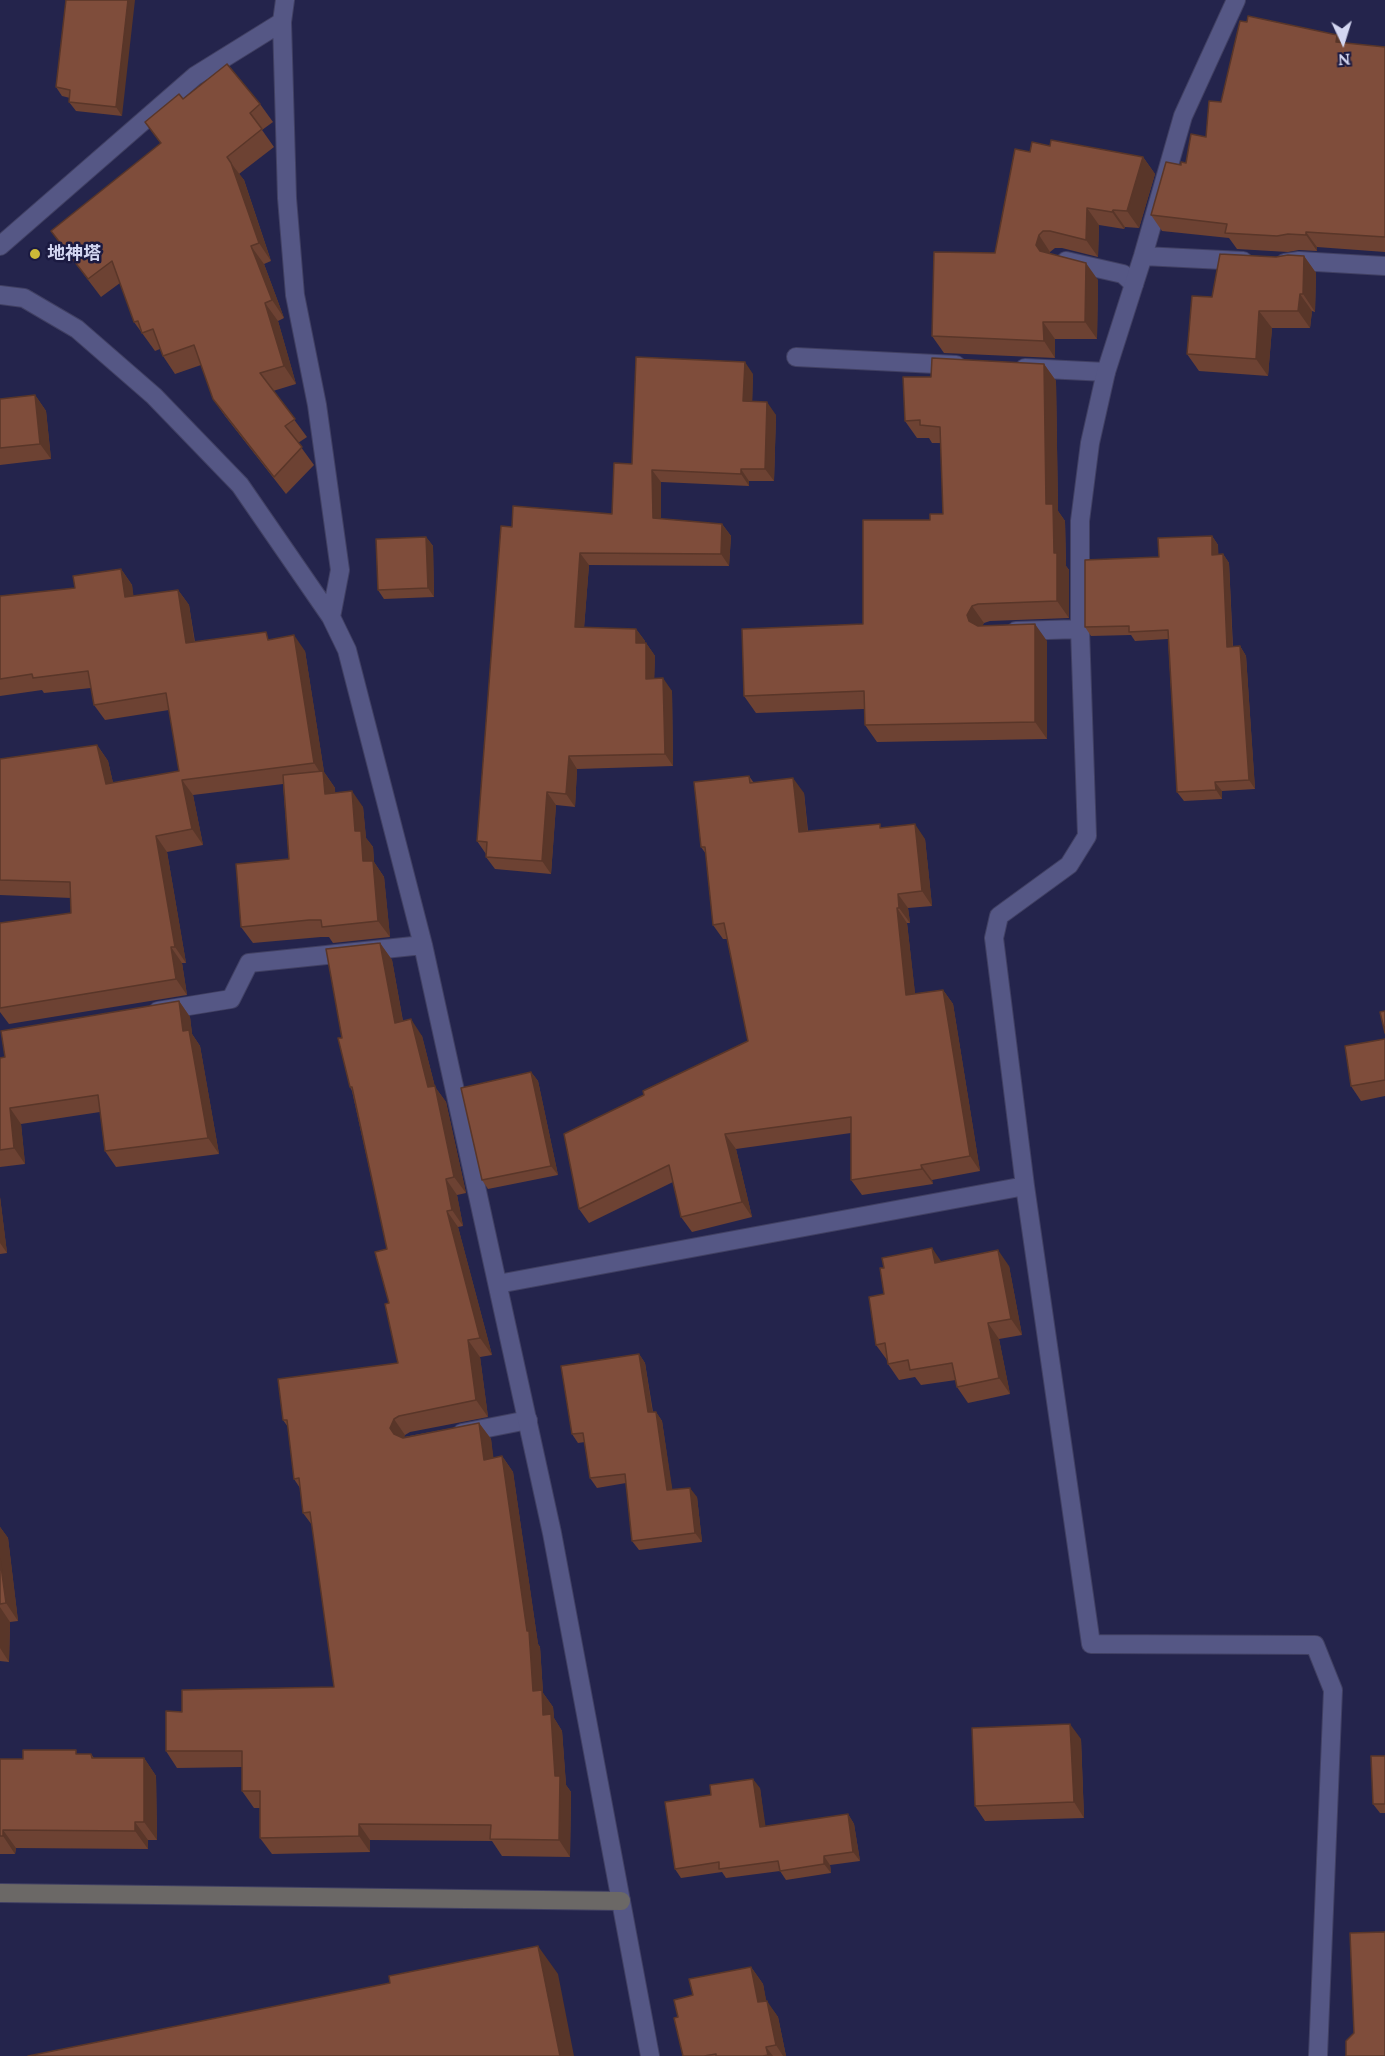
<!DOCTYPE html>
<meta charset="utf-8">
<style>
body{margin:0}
#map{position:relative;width:1385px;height:2056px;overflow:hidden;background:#24244c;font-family:Lora,serif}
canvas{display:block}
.north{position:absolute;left:1313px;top:12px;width:60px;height:60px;-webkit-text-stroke:4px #1b1a41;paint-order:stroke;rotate:176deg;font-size:16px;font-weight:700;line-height:24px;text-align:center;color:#d3d6f1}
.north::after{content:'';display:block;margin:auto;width:21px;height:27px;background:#d3d6f1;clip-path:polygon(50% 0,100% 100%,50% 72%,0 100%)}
</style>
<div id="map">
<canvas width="1385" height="2056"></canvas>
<div class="north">N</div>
</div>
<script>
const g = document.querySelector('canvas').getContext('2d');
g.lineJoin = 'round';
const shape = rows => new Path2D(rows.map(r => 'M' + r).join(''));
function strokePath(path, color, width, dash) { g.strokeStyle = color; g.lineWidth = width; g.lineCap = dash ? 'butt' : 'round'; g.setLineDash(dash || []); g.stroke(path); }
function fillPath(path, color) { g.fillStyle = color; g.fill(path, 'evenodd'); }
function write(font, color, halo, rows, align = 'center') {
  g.font = font + ' Lora,"Noto Sans JP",serif'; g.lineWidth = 5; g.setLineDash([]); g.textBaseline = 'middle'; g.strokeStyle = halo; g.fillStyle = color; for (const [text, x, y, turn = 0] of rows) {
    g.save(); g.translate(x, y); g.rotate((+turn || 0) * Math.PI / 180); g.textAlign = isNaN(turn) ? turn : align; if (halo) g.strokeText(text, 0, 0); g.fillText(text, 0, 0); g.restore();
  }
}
const lane = shape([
 [1066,261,1123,274,1134,284],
 [796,357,956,365],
 [1025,368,1106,372],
 [462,1433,528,1420]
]);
const street = shape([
 [282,22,287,198,295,295,317,405,340,570,331,617],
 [0,246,195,76,282,22,285,0],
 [1143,256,1243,261],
 [1285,263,1299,261,1385,266],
 [0,295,24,298,77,329,154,396,240,485,331,617,347,650,423,945,552,1533,650,2056],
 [1016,631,1080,629],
 [158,1011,231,999,249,963,423,945],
 [1025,1186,1091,1644,1315,1645,1333,1690,1318,2056],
 [498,1284,1025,1186,994,938,999,916,1069,865,1087,836,1080,629,1080,521,1090,443,1106,372,1143,256,1183,116,1236,0]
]);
const secondary = shape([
 [0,1893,621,1901]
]);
strokePath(lane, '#414063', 20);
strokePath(street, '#414063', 20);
strokePath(secondary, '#414063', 20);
strokePath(lane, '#555785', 18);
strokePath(street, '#555785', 18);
strokePath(secondary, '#6b6866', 18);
fillPath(shape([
 [66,0,122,116,76,111,69,102,70,98,62,96,56,87],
 [1337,35,1343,43,1385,47,1385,252,1317,247,1317,251,1299,250,1288,252,1237,249,1229,238,1162,231,1151,215,1181,165,1186,163,1206,137,1221,102],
 [183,99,260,104,273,122,262,130,274,147,239,174,244,180,271,261,264,264,284,318,278,321,296,384,273,391,307,437,298,443,314,465,286,494,225,416,213,399,201,365,175,374,163,356,160,349,155,351,134,322,120,283,101,297,51,231,161,144,145,122],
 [1050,146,1143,157,1155,174,1139,228,1125,227,1124,229,1099,225,1098,257,1062,248,1055,248,1050,252,1050,253,1098,280,1097,339,1055,339,1055,358,944,353,932,336,995,253,1030,152],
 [1304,256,1316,273,1315,312,1312,311,1310,328,1272,328,1268,376,1199,371,1187,354,1212,297,1276,257],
 [1044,364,1056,381,1058,511,1065,521,1066,566,1069,570,1069,618,990,621,984,623,982,626,1047,641,1047,739,877,742,865,725,864,709,756,713,744,696,863,624,943,514,941,443,932,443,929,438,917,438,905,421,931,377],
 [753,374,752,401,776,415,774,481,749,481,749,486,661,482,661,519,722,524,731,536,729,566,589,565,584,628,636,629,645,641,645,643,646,643,655,656,654,678,672,691,673,766,577,769,575,807,556,805,551,874,495,869,486,857,486,854,477,841,512,527,612,514,632,464],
 [35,395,46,411,51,459,0,465,0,399],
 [1212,536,1218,545,1218,554,1223,554,1229,563,1233,647,1240,646,1246,656,1255,789,1222,791,1222,799,1184,801,1177,792,1168,639,1135,641,1131,635,1091,636,1085,627],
 [426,537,433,546,434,597,384,599,378,590],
 [121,569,132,585,133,596,178,590,189,605,195,642,271,639,305,651,324,772,335,788,335,793,363,807,366,838,373,847,374,862,384,877,390,937,333,943,329,937,321,937,253,943,241,927,289,859,283,784,193,795,203,845,167,852,186,963,182,963,187,995,9,1024,0,1012,0,923,71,913,71,898,0,895,0,759,97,745,108,761,113,783,179,771,169,710,105,720,94,705,91,688,44,693,42,690,0,696,0,596,75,588],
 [749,776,754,783,804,793,808,831,883,828,925,839,932,906,908,908,910,923,907,923,915,994,943,990,953,1004,980,1171,932,1180,933,1184,862,1195,851,1180,851,1133,736,1149,752,1217,692,1232,681,1217,673,1182,589,1223,579,1209,644,1095,748,1041,727,939,723,939,713,925,706,854,701,847],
 [380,943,392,960,403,1021,422,1036,435,1087,446,1102,466,1193,457,1195,463,1226,458,1227,492,1355,480,1357,488,1417,410,1432,405,1435,404,1437,479,1423,491,1439,493,1458,502,1456,513,1472,538,1644,540,1647,543,1693,553,1707,554,1718,562,1731,566,1785,571,1792,570,1857,502,1856,492,1841,370,1840,370,1852,272,1854,260,1838,260,1808,254,1808,242,1791,242,1767,177,1768,166,1751,182,1712,334,1687,312,1525,303,1513,300,1488,294,1479,288,1427,283,1420,398,1363,389,1303,387,1249,352,1091,350,1087,342,1038],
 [179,1001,190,1017,192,1034,200,1046,219,1154,116,1167,105,1151,100,1112,21,1124,25,1164,0,1167,0,1058,5,1057],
 [1385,1039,1385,1096,1361,1101,1351,1086],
 [531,1072,538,1081,558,1175,488,1189,482,1180],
 [0,1197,7,1253,0,1254],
 [941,1261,1009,1266,1022,1335,999,1339,1010,1394,968,1403,957,1387,956,1380,921,1385,915,1377,899,1380,888,1364,887,1360,876,1345,884,1294],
 [639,1354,645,1363,653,1412,656,1412,662,1421,672,1490,697,1497,702,1542,639,1550,632,1541,626,1483,597,1488,590,1478,585,1442,578,1443,572,1434],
 [0,1527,8,1538,18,1621,10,1622,9,1662,0,1661],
 [1081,1739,1084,1818,985,1821,975,1806],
 [79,1754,91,1754,94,1758,144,1758,156,1776,157,1840,148,1840,148,1849,16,1848,15,1854,0,1854,0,1759,23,1759],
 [1385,1756,1385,1813,1380,1813,1373,1804],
 [760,1788,765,1827,848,1814,854,1824,860,1861,830,1865,831,1873,786,1880,780,1871,726,1878,722,1872,681,1878,675,1869],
 [751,1967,763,1984,766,2001,778,2017,786,2056,683,2056,678,2017,693,1995]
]), '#6d4233');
fillPath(shape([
 [128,0,135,0,122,116,116,107],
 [1337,35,1349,51,1336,42],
 [1143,157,1155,174,1139,228,1127,211],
 [231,163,244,180,271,261,259,243],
 [1087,208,1099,225,1098,257,1086,240],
 [1113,210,1125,227,1124,229,1112,212],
 [1306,232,1317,247,1317,251,1306,235],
 [1039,235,1050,252,1048,262,1036,245],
 [251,246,264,264,284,318,272,300],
 [1304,256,1316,273,1315,312,1303,294],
 [1086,263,1098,280,1097,339,1085,322],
 [1300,294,1312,311,1310,328,1298,311],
 [265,303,278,321,296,384,284,366],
 [1259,311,1272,328,1268,376,1256,359],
 [1043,322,1055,339,1055,358,1044,341],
 [745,362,753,374,752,413,743,401],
 [1044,364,1056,381,1058,511,1065,521,1066,566,1069,570,1069,618,1057,601,1054,553,1046,504],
 [35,395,46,411,51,459,40,444],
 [767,402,776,415,774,481,765,469],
 [741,469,749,481,749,486,741,474],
 [652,470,661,482,661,530,653,518],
 [722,524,731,536,729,566,721,554],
 [1212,536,1218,545,1219,564,1212,555],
 [426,537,433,546,434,597,428,588],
 [580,553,589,565,583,640,575,627],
 [1223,554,1229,563,1233,656,1227,647],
 [121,569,132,585,136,613,125,597],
 [178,590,189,605,197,659,186,643],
 [972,606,984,623,979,632,969,621,967,615],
 [1035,624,1047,641,1047,739,1035,722],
 [636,629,645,641,645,655,636,643],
 [294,635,305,651,324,772,335,788,336,810,325,794,323,777,314,763],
 [646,643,655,656,654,691,646,679],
 [1240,646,1246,656,1255,789,1249,780],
 [663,678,672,691,673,766,665,754],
 [97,745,108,761,117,800,106,784],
 [569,756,577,769,575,807,566,794],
 [793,778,804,793,809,847,799,832],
 [182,780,193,795,203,845,192,829],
 [1215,782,1222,791,1222,799,1216,790],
 [352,791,363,807,366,838,373,847,374,862,384,877,390,937,378,921,355,831],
 [547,792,556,805,551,874,542,861],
 [915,824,925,839,932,906,922,891],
 [156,836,167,852,186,963,175,947],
 [898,894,908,908,910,923,899,908],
 [897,908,907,923,917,1010,906,995],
 [380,943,392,960,406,1039,395,1023],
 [171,947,182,963,187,995,176,979],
 [943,990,953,1004,980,1171,970,1156],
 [179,1001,190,1017,192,1034,200,1046,219,1154,208,1138,183,1031],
 [411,1019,422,1036,435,1087,446,1102,466,1193,454,1177,428,1087],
 [531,1072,538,1081,558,1175,551,1166],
 [10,1108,21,1124,25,1164,14,1148],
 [725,1134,736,1149,752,1217,742,1202],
 [921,1165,932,1180,933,1184,922,1169],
 [446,1179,457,1195,463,1226,452,1210],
 [0,1197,7,1253,0,1243],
 [447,1211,458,1227,492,1355,480,1338],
 [932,1248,943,1264,935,1263],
 [998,1250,1009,1266,1022,1335,1011,1319],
 [988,1323,999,1339,1010,1394,999,1378],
 [468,1340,480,1357,488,1417,476,1400],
 [639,1354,645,1363,654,1422,648,1412],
 [656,1412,662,1421,674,1500,667,1490],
 [394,1419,405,1435,402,1445,394,1434,390,1428],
 [479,1423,491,1439,496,1476,484,1460],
 [502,1456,513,1472,538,1644,540,1647,543,1693,553,1707,554,1718,562,1731,566,1785,571,1792,570,1857,559,1840,543,1715,533,1691,527,1631],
 [690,1488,697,1497,702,1542,695,1533],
 [0,1527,8,1538,18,1621,6,1603,0,1559],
 [0,1607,10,1622,9,1662,0,1648],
 [1070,1724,1081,1739,1084,1818,1074,1802],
 [144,1758,156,1776,157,1840,144,1822],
 [753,1779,760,1788,767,1836,760,1827],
 [848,1814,854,1824,860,1861,853,1852],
 [135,1822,148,1840,148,1849,135,1831],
 [359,1824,370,1840,370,1852,359,1836],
 [3,1830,16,1848,15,1854,3,1836],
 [824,1856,830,1865,831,1873,824,1864],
 [538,1946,558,1974,574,2056,560,2056],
 [751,1967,763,1984,770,2019,758,2002],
 [767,2001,778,2017,786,2056,783,2056,776,2045],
 [766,2047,773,2056,768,2056]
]), '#593629');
const building = shape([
 [66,0,128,0,116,107,69,102,70,90,56,87,66,0],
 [1248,16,1337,35,1336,42,1385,47,1385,237,1306,232,1306,235,1288,234,1277,236,1225,233,1227,224,1151,215,1166,162,1181,165,1181,162,1186,163,1191,134,1206,137,1209,101,1221,102,1240,21,1247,22,1248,16],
 [227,64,260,104,250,113,262,129,227,157,231,163,259,243,251,246,272,300,265,303,284,366,260,373,295,419,285,426,302,447,274,477,213,399,194,345,163,356,153,329,142,333,138,321,134,322,112,261,88,279,51,231,161,143,145,122,179,94,183,99,227,64],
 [1051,140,1143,157,1127,211,1113,210,1112,212,1087,208,1086,240,1050,231,1043,231,1039,235,1036,245,1040,251,1086,263,1085,322,1043,322,1044,341,932,336,934,252,995,253,1015,149,1030,152,1032,142,1050,146,1051,140],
 [1220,254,1276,257,1288,255,1304,256,1303,294,1300,294,1298,311,1259,311,1256,359,1187,354,1192,296,1212,297,1220,254],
 [636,357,745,362,743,401,767,402,765,469,741,469,741,474,652,470,653,518,722,524,721,554,580,553,575,627,636,629,636,643,646,643,646,679,663,678,665,754,569,756,566,794,547,792,542,861,486,857,487,842,477,841,501,526,512,527,513,506,612,514,614,463,632,464,636,357],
 [932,358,1044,364,1046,504,1053,504,1054,553,1057,553,1057,601,978,604,972,606,967,615,969,621,978,626,1035,624,1035,722,865,725,864,691,744,696,742,629,863,624,863,520,930,520,930,514,943,514,940,427,920,425,920,420,905,421,903,377,931,377,932,358],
 [35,395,40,444,0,448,0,399,35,395],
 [1212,536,1212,555,1223,554,1227,647,1240,646,1249,780,1215,782,1216,790,1177,792,1168,630,1129,632,1129,626,1085,627,1085,560,1159,557,1158,538,1212,536],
 [426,537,428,588,378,590,376,539,426,537],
 [121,569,125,597,178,590,186,643,266,632,268,640,294,635,314,763,182,780,192,829,156,836,175,947,171,947,176,979,0,1008,0,923,71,913,70,882,0,880,0,759,97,745,106,784,179,771,166,693,94,705,88,671,33,678,32,674,0,679,0,596,75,588,73,576,121,569],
 [323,771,325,794,352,791,355,831,361,831,363,861,373,861,378,921,322,927,321,920,309,920,241,927,236,864,289,859,283,775,323,771],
 [749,776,750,783,793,778,799,832,880,824,880,828,915,824,922,891,898,894,899,908,897,908,906,995,943,990,970,1156,921,1165,922,1169,851,1180,851,1117,725,1134,742,1202,681,1217,669,1165,579,1209,564,1134,644,1095,643,1091,748,1041,724,923,713,925,705,847,701,847,694,782,749,776],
 [380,943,395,1023,411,1019,428,1087,435,1086,454,1177,446,1179,452,1210,447,1211,480,1338,468,1340,476,1400,399,1416,394,1419,390,1428,394,1434,403,1438,479,1423,484,1460,502,1456,527,1631,529,1631,533,1691,542,1690,543,1715,551,1714,555,1776,560,1776,559,1840,490,1839,491,1825,359,1824,359,1836,260,1838,260,1791,242,1791,242,1751,166,1751,166,1711,182,1712,182,1690,334,1687,310,1512,303,1513,299,1478,294,1479,287,1420,283,1420,278,1379,398,1363,385,1304,389,1303,375,1252,387,1249,352,1087,350,1087,338,1038,342,1038,326,949,380,943],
 [179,1001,183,1031,189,1030,208,1138,105,1151,98,1095,10,1108,14,1148,0,1150,0,1058,5,1057,1,1031,179,1001],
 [1385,1011,1385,1033,1380,1012,1385,1011],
 [1385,1039,1385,1080,1351,1086,1345,1046,1385,1039],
 [531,1072,551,1166,482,1180,461,1088,531,1072],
 [932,1248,935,1263,998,1250,1011,1319,988,1323,999,1378,957,1387,952,1363,910,1370,908,1360,888,1364,885,1343,876,1345,869,1297,884,1294,880,1268,884,1268,882,1258,932,1248],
 [639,1354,648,1412,656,1412,667,1490,690,1488,695,1533,632,1541,625,1474,590,1478,583,1433,572,1434,561,1366,639,1354],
 [0,1559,6,1603,0,1604,0,1559],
 [1070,1724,1074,1802,975,1806,972,1728,1070,1724],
 [23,1750,76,1750,76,1754,91,1754,92,1758,144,1758,144,1822,135,1822,135,1831,3,1830,3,1836,0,1836,0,1759,23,1759,23,1750],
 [1371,1756,1385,1756,1385,1804,1373,1804,1371,1756],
 [753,1779,760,1827,848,1814,853,1852,824,1856,824,1864,780,1871,778,1861,719,1869,719,1862,675,1869,665,1802,711,1795,710,1785,753,1779],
 [1385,1932,1385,2056,1346,2056,1346,2041,1354,2033,1350,1933,1385,1932],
 [538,1946,560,2056,28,2056,390,1983,389,1976,538,1946],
 [751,1967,758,2002,767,2001,776,2045,766,2047,768,2055,763,2056,716,2056,716,2054,704,2056,683,2056,674,2018,678,2017,674,2000,693,1995,689,1979,751,1967]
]);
fillPath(building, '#7f4d3b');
strokePath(building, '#593629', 1.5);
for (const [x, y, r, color] of [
 [35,254,6,"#ccb938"]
]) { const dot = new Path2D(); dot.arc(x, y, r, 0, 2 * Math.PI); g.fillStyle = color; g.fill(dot); strokePath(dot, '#1b1a41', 2); }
write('bold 18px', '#d3d6f1', '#1b1a41', [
 ["地神塔",47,254]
], 'left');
</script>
